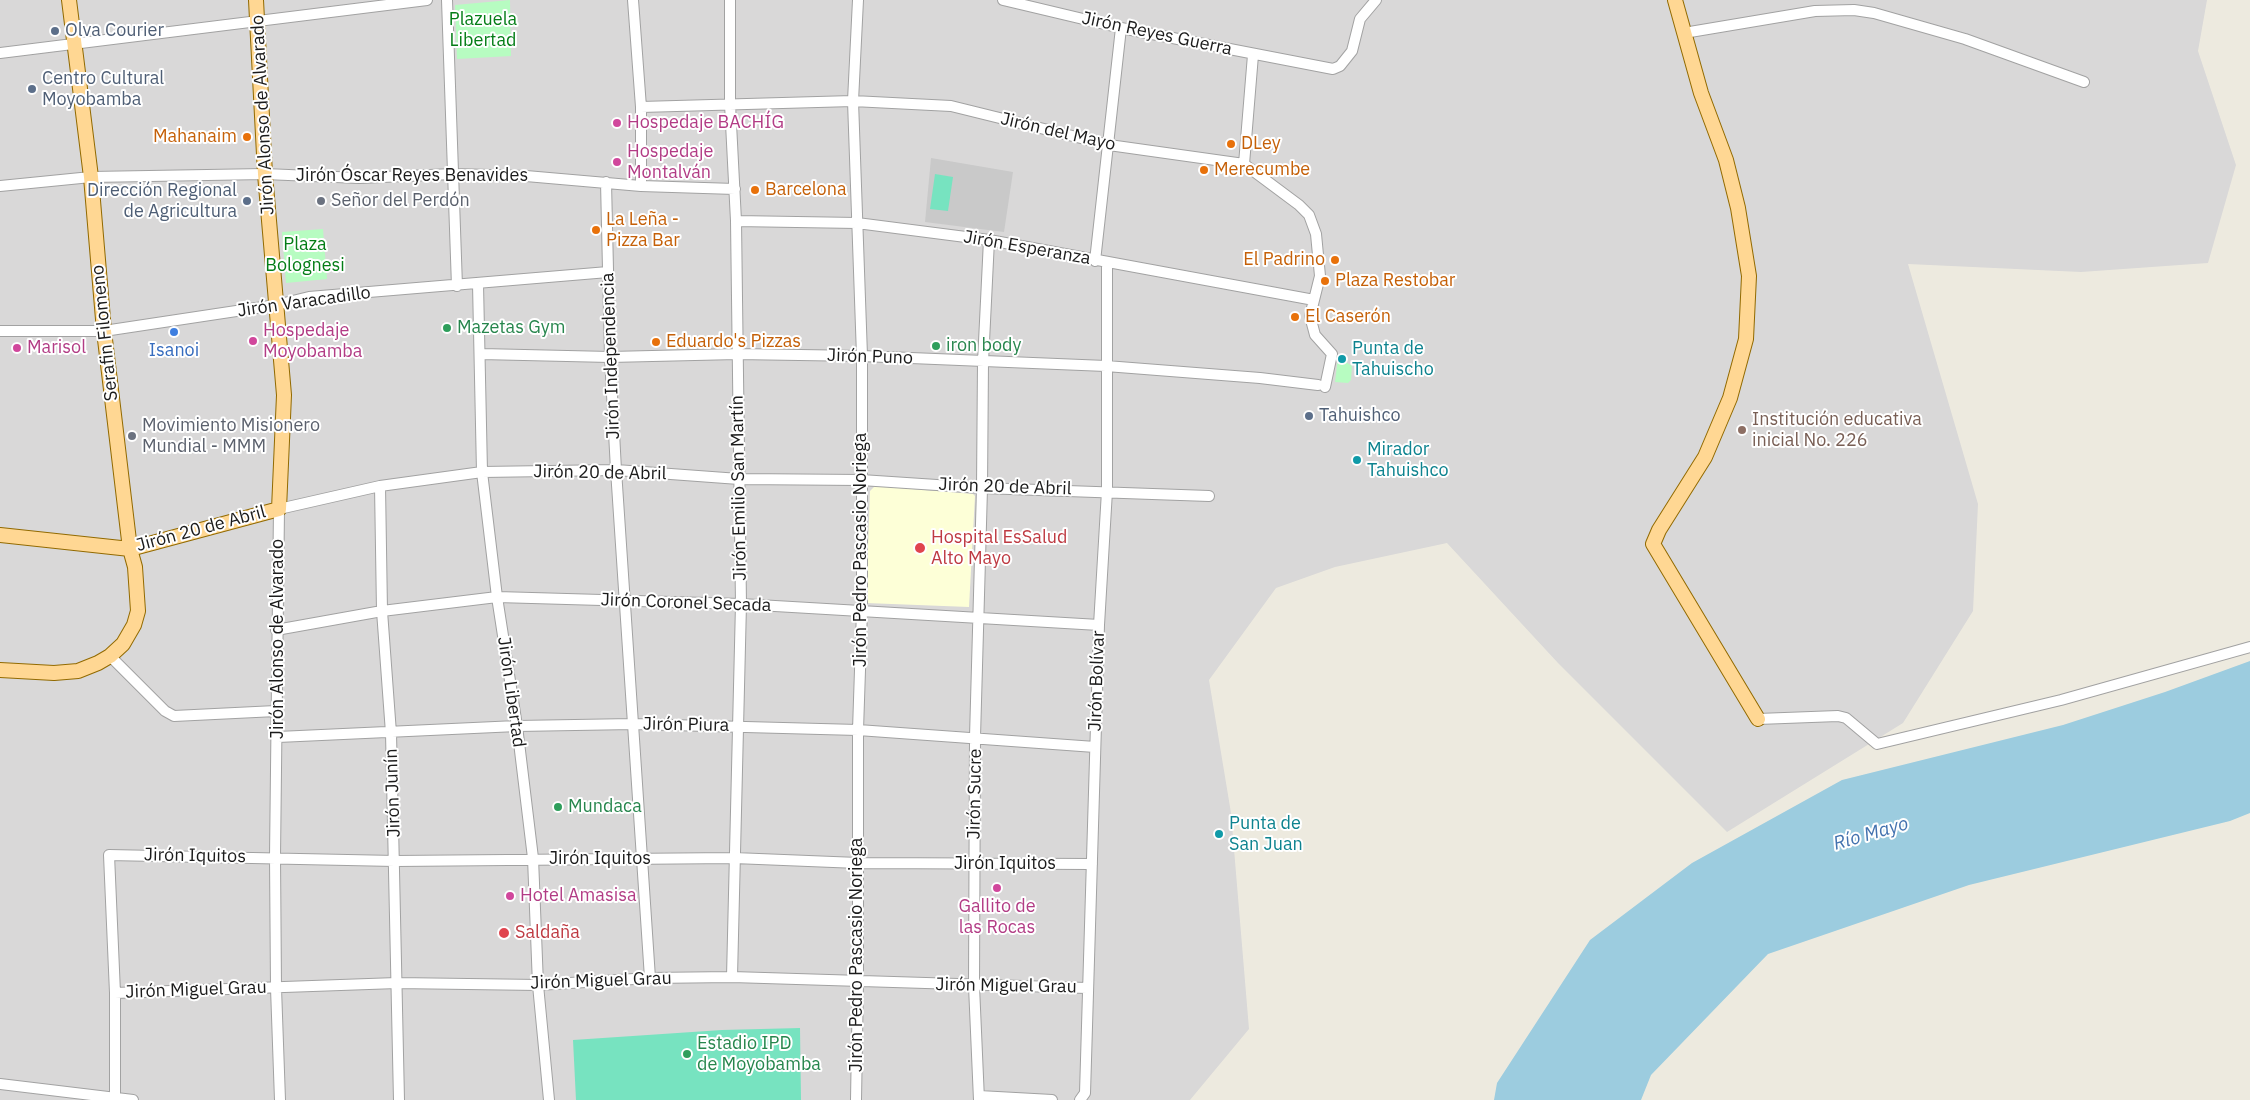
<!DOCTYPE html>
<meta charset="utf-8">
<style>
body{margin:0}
canvas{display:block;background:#edeadf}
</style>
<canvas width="2250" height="1100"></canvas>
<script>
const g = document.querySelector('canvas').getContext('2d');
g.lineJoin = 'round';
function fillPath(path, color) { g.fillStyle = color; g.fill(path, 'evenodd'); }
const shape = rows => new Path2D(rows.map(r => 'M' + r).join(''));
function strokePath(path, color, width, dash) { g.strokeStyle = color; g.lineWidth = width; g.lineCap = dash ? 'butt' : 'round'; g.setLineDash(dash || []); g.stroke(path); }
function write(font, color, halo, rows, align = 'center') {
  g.font = font + ' "IBM Plex Sans",sans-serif'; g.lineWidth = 4; g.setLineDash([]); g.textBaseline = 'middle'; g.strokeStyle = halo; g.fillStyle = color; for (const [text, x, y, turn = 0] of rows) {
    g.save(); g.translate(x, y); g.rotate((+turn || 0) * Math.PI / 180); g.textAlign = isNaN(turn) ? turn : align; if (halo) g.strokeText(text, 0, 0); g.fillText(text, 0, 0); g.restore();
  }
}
fillPath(shape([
 [0,0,2207,0,2198,51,2236,165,2208,263,2081,272,1908,264,1978,504,1973,611,1903,723,1727,832,1558,663,1447,543,1335,567,1276,588,1209,680,1231,813,1249,1029,1190,1100,0,1100]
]), '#d9d8d8');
fillPath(shape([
 [875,486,973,494,975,496,969,607,866,603,870,491]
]), '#fdffd7');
fillPath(shape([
 [931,158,1013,172,1004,232,925,222]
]), '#c9c9c9');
fillPath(shape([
 [510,0,511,56,457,59,455,5],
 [323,229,327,279,286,283,282,232],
 [1338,357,1352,366,1351,380,1348,383,1335,382]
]), '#b7fcc1');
fillPath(shape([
 [935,174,953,177,948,211,930,209],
 [800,1028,801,1100,576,1100,573,1040,722,1030]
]), '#77e3c0');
fillPath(shape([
 [2250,661,2250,813,2230,821,1969,885,1768,954,1651,1075,1641,1100,1494,1100,1497,1083,1590,940,1692,863,1842,780,2063,725,2165,692]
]), '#9cccdf');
const minor = shape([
 [447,0,457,286],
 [633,0,641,107,641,186],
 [730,0,730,104,736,221,741,604,732,977],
 [1003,0,1121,28,1333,69,1340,66,1352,51,1360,19,1376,0],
 [1684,33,1815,11,1854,10,1874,13,1965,39,2084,82],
 [0,53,427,0],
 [641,107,853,101,951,106,1109,145,1244,164,1299,205,1309,215,1316,234,1320,276,1310,316,1315,335,1332,354,1325,387],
 [1244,164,1253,55],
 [606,182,610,357,616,470,650,978],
 [0,186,91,177,265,174,359,178,453,174,526,176,641,186,735,189],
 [736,221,857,223,989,240,1314,300],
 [1095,261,1121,28],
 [478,284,482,472,497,597,517,726,533,858,538,985,549,1100],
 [0,331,104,331,276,305,309,297,608,272],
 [481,354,610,357,737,354,862,356,1106,366,1260,378,1318,385],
 [380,486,382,611,391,733,399,1100],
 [276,630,382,611,497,597,741,604,1099,625],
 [110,656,165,711,174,716,276,711],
 [1758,719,1838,716,1846,718,1877,744,2061,700,2250,647],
 [278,737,517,726,633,724,858,730,1095,747],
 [115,993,397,983,538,985,650,978,732,977,1087,988],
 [0,1084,133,1100],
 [979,1096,1052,1100],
 [115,1098,115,993,109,855,395,861,734,858,858,863,1092,864],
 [280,1100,276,988,275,857,279,509,380,486,482,472,616,470,739,479,861,480,982,488,1209,496],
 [856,1100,858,982,858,730,862,610,862,356,853,101,858,0],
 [979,1100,974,986,975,737,982,488,983,362,989,240],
 [1080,1100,1085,1093,1099,625,1107,491,1107,263]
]);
const major = shape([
 [1675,0,1701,93,1726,160,1738,208,1749,276,1746,339,1730,398,1705,457,1659,530,1653,544,1758,719],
 [0,535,130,549,279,509,284,395,265,174,256,0],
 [0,670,54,673,78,671,98,663,110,656,123,644,134,625,138,611,135,567,130,549,104,331,91,177,69,0]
]);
strokePath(minor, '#a2a2a2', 12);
strokePath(major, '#926a00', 16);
strokePath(minor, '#fff', 10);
strokePath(major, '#ffd793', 14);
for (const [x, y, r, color] of [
 [55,31,5,"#5c6f8a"],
 [32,89,5,"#5c6f8a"],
 [617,123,5,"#d1479c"],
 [247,137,5,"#e8710a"],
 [1231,144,5,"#e8710a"],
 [617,162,5,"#d1479c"],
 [1204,170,5,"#e8710a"],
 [755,190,5,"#e8710a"],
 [247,201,5,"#5c6f8a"],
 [321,201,5,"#6b7280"],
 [596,230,5,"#e8710a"],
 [1335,260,5,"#e8710a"],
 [1325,281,5,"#e8710a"],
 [1295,317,5,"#e8710a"],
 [447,328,5,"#2e9e5b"],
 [174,332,5,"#3f7fe0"],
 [253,341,5,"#d1479c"],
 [656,342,5,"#e8710a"],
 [936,346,5,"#2e9e5b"],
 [17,348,5,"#d1479c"],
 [1342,359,5,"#0f9aa8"],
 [1309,416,5,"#5c6f8a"],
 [1742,430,5,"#8d6e63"],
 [132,436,5,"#6b7280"],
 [1357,460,5,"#0f9aa8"],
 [920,548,6,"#e0444e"],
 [558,807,5,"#2e9e5b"],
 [1219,834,5,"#0f9aa8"],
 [997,888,5,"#d1479c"],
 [510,896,5,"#d1479c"],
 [504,933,6,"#e0444e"],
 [687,1054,5,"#2e9e5b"]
]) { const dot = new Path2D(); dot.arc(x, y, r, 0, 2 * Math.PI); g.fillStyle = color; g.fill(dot); strokePath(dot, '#fff', 2); }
write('18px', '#047d16', '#fff', [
 ["Plazuela",483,20],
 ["Libertad",483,41],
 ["Plaza",305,245],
 ["Bolognesi",305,266]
]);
write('18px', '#4e5e75', '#fff', [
 ["Olva Courier",65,31],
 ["Centro Cultural",42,79],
 ["Moyobamba",42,100],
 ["Dirección Regional",237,191,"right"],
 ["de Agricultura",237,212,"right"],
 ["Tahuishco",1319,416]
], 'left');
write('18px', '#1b1b1b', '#fff', [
 ["Jirón Reyes Guerra",1157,34,12],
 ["Jirón Alonso de Alvarado",263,115,-93],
 ["Jirón del Mayo",1058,132,13],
 ["Jirón Óscar Reyes Benavides",412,176],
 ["Jirón Esperanza",1027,248,10],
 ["Jirón Varacadillo",304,302,-8],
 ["Serafin Filomeno",105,333,-96],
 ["Jirón Independencia",611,356,-92],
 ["Jirón Puno",870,357,2],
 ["Jirón 20 de Abril",600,473,1],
 ["Jirón 20 de Abril",1005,487,2],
 ["Jirón Emilio San Martín",739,488,-91],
 ["Jirón 20 de Abril",201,529,-15],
 ["Jirón Pedro Pascasio Noriega",861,550,-90],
 ["Jirón Coronel Secada",686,603,2],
 ["Jirón Alonso de Alvarado",278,639,-90],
 ["Jirón Bolívar",1097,681,-88],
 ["Jirón Libertad",511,692,82],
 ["Jirón Piura",686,725,1],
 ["Jirón Junín",393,793,-92],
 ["Jirón Sucre",975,794,-89],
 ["Jirón Iquitos",195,856,1],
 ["Jirón Iquitos",600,859],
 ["Jirón Iquitos",1005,864],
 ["Jirón Pedro Pascasio Noriega",857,955,-90],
 ["Jirón Miguel Grau",601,981,-2],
 ["Jirón Miguel Grau",1006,986,1],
 ["Jirón Miguel Grau",196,990,-2]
]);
write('18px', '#b23c85', '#fff', [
 ["Hospedaje BACHÍG",627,123],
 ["Hospedaje",627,152],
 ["Montalván",627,173],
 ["Hospedaje",263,331],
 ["Moyobamba",263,352],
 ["Marisol",27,348],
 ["Hotel Amasisa",520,896],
 ["Gallito de",997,907,"center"],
 ["las Rocas",997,928,"center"]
], 'left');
write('18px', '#c56008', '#fff', [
 ["Mahanaim",237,137,"right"],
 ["DLey",1241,144],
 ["Merecumbe",1214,170],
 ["Barcelona",765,190],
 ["La Leña -",606,220],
 ["Pizza Bar",606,241],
 ["El Padrino",1325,260,"right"],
 ["Plaza Restobar",1335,281],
 ["El Caserón",1305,317],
 ["Eduardo's Pizzas",666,342]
], 'left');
write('18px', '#5b616d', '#fff', [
 ["Señor del Perdón",331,201],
 ["Movimiento Misionero",142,426],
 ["Mundial - MMM",142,447]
], 'left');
write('18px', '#27864d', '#fff', [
 ["Mazetas Gym",457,328],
 ["iron body",946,346],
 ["Mundaca",568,807],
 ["Estadio IPD",697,1044],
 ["de Moyobamba",697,1065]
], 'left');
write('18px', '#0d838f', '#fff', [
 ["Punta de",1352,349],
 ["Tahuischo",1352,370],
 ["Mirador",1367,450],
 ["Tahuishco",1367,471],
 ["Punta de",1229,824],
 ["San Juan",1229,845]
], 'left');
write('18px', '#366cbe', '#fff', [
 ["Isanoi",174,351]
]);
write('18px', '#785e54', '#fff', [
 ["Institución educativa",1752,420],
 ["inicial No. 226",1752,441]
], 'left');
write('18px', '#be3a42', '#fff', [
 ["Hospital EsSalud",931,538],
 ["Alto Mayo",931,559],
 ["Saldaña",515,933]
], 'left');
write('italic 19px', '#4372af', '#fff', [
 ["Río Mayo",1871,834,-16]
]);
</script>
